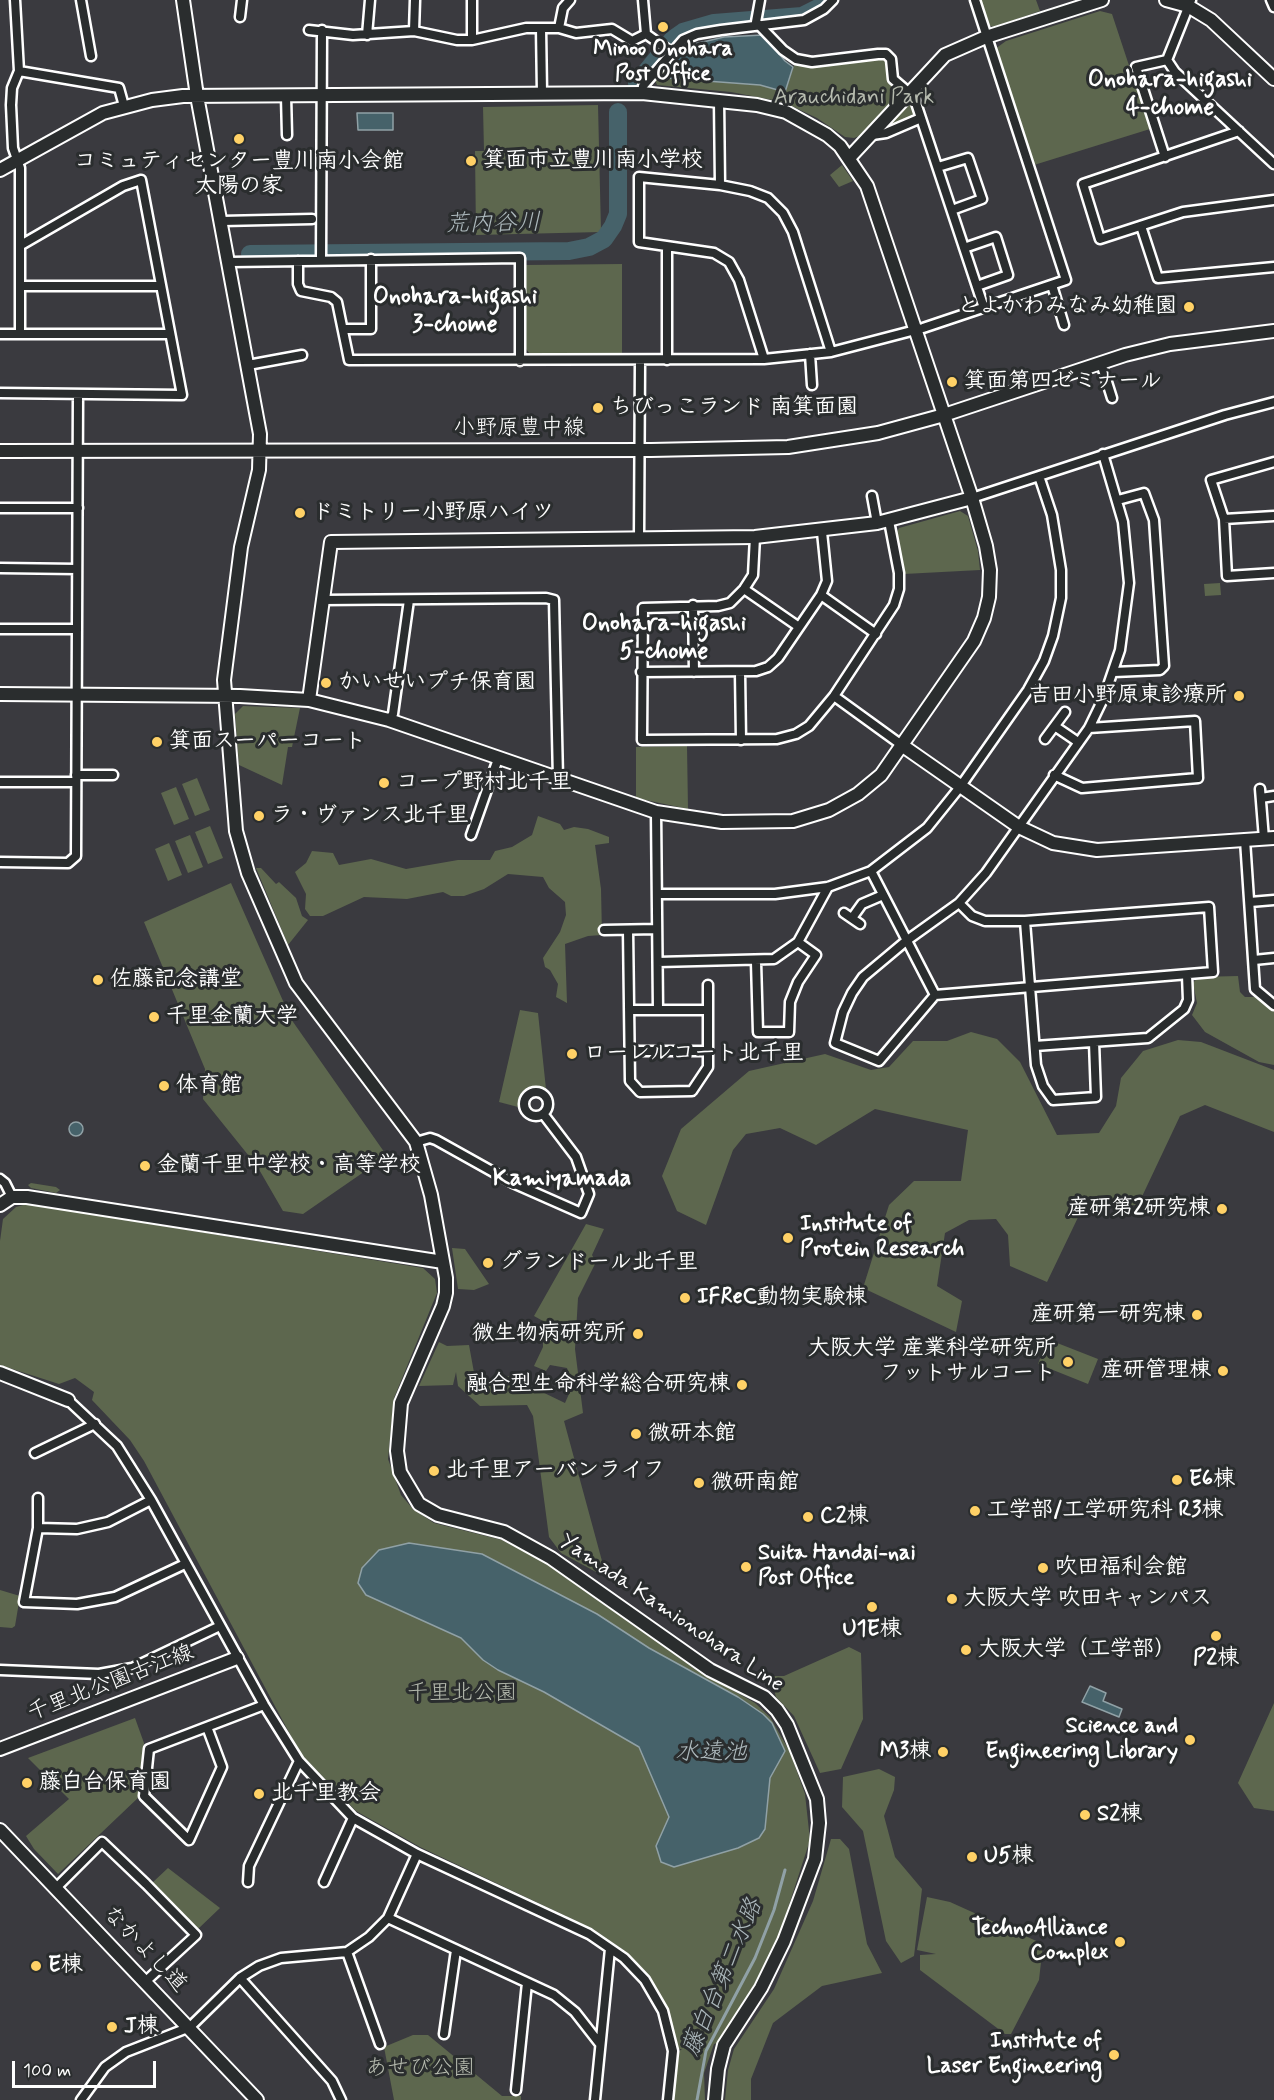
<!DOCTYPE html>
<meta charset="utf-8">
<style>
body{margin:0}
#map{position:relative;width:1274px;height:2100px;overflow:hidden;background:#3a3a3f;font-family:Mynerve,sans-serif}
canvas{display:block}
.scale{position:absolute;left:12px;top:2061px;width:144px;height:27px;box-sizing:border-box;border:3px solid #fff;border-top:0;padding-left:8px;font-size:18px;line-height:21px;white-space:nowrap;color:#fff;-webkit-text-stroke:4px #2a2d2e;paint-order:stroke}
</style>
<div id="map">
<canvas width="1274" height="2100"></canvas>
<div class="scale">100 m</div>
</div>
<script>
const g = document.querySelector('canvas').getContext('2d');
g.lineJoin = 'round';
function fillPath(path, color) { g.fillStyle = color; g.fill(path, 'evenodd'); }
const shape = rows => new Path2D(rows.map(r => 'M' + r).join(''));
function strokePath(path, color, width, dash) { g.strokeStyle = color; g.lineWidth = width; g.lineCap = dash ? 'butt' : 'round'; g.setLineDash(dash || []); g.stroke(path); }
function write(font, color, halo, rows, align = 'center') {
  g.font = font + ' Mynerve,"Klee One",sans-serif'; g.lineWidth = 6; g.setLineDash([]); g.textBaseline = 'middle'; g.strokeStyle = halo; g.fillStyle = color; for (const [text, x, y, turn = 0] of rows) {
    g.save(); g.translate(x, y); g.rotate((+turn || 0) * Math.PI / 180); g.textAlign = isNaN(turn) ? turn : align; if (halo) g.strokeText(text, 0, 0); g.fillText(text, 0, 0); g.restore();
  }
}
fillPath(shape([
 [979,0,1036,0,1040,11,994,27,987,25],
 [1100,11,1112,14,1150,129,1034,165,995,49,1006,41],
 [884,57,888,61,889,80,912,103,914,112,911,117,854,138,845,137,817,118,783,102,731,92,657,85,655,80,665,69,666,78,760,85,785,92,795,63,804,65],
 [598,105,601,232,476,235,475,151,484,151,483,107],
 [842,165,853,181,839,187,830,175],
 [622,264,622,354,531,355,526,349,526,265],
 [960,511,968,516,978,551,980,570,904,574,897,532,899,528],
 [1220,583,1221,595,1205,596,1204,584],
 [243,706,300,708,292,747,288,747,282,785,239,765,235,714],
 [687,746,688,809,636,798,636,747],
 [197,778,210,810,195,816,182,784],
 [176,787,189,819,174,825,161,793],
 [538,816,560,824,564,830,574,827,588,829,609,837,609,843,595,845,601,889,602,935,588,936,565,944,567,1003,556,997,558,984,550,970,545,967,543,958,560,932,566,915,565,902,549,888,543,877,508,874,484,889,464,896,451,896,443,892,407,899,364,897,323,916,310,916,305,909,306,894,295,872,306,863,312,851,333,853,339,865,371,859,406,869,458,860,490,860,495,851,512,847,532,835],
 [210,826,223,858,208,864,195,832],
 [190,835,203,867,188,873,175,841],
 [169,843,182,875,168,881,155,849],
 [256,868,261,868,276,884,279,882,296,898,302,916,308,920,288,945],
 [231,883,291,1019,387,1156,303,1214,283,1211,257,1166,203,1099,205,1069,144,922],
 [1238,976,1240,992,1245,997,1258,997,1274,1010,1274,1065,1259,1062,1205,1032,1192,1015,1197,1003,1193,983,1198,977],
 [520,1010,538,1013,546,1089,536,1086,527,1089,519,1097,518,1107,499,1102],
 [971,1032,997,1039,1020,1062,1057,1135,1099,1133,1116,1106,1121,1078,1143,1051,1178,1040,1201,1042,1274,1070,1274,1132,1205,1105,1180,1116,1138,1205,1083,1207,1047,1282,1010,1266,1008,1235,996,1219,969,1220,945,1233,937,1286,962,1301,956,1332,863,1288,889,1205,914,1181,961,1181,968,1130,875,1109,816,1145,780,1128,746,1134,733,1150,706,1225,677,1211,662,1176,681,1129,749,1071,825,1054,871,1070,889,1067,913,1041,947,1041],
 [31,1183,56,1187,60,1190,56,1193,31,1188,28,1185],
 [27,1204,423,1268,435,1279,437,1293,394,1398,388,1459,401,1495,413,1509,434,1523,502,1540,547,1564,694,1668,755,1703,770,1717,790,1752,805,1794,810,1840,778,1939,755,1983,718,2043,714,2044,704,2073,705,2100,673,2100,678,2052,682,2049,677,2049,667,2010,650,1977,626,1952,593,1929,420,1847,356,1811,300,1753,144,1461,130,1440,92,1400,94,1392,75,1378,59,1384,0,1365,0,1241,3,1219,16,1207],
 [586,1224,604,1229,592,1255,596,1262,578,1298,575,1349,583,1413,564,1421,602,1561,596,1572,561,1553,549,1537,533,1416,527,1405,480,1406,458,1386,456,1372,453,1385,419,1386,439,1342,447,1346,469,1345,475,1378,488,1385,509,1376,565,1403,572,1387,567,1368,550,1365,546,1371,534,1366,543,1347,543,1321,534,1316],
 [452,1248,465,1249,489,1284,474,1290,458,1289],
 [1047,1339,1098,1359,1088,1384,1038,1364],
 [0,1590,20,1596,15,1626,12,1628,0,1627],
 [849,1647,861,1653,863,1719,841,1769,820,1773,794,1716,776,1697,770,1676,784,1676],
 [1274,1703,1274,1811,1254,1808,1238,1783],
 [135,1718,144,1743,140,1796,58,1874,34,1849,26,1836,69,1799,28,1758],
 [879,1769,895,1777,894,1790,884,1816,895,1857,922,1889,914,1956,901,1963,886,1941,863,1831,842,1807,843,1777],
 [831,1839,840,1839,849,1849,867,1944,882,1973,822,1986,773,2023,751,2079,751,2100,725,2100,728,2070,734,2049,774,1989,813,1901],
 [168,1868,220,1908,198,1929,152,1883],
 [927,1897,950,1902,1043,1944,1039,1980,1011,2034,1005,2034,920,1970,920,1955,936,1954,917,1950],
 [413,2035,428,2035,502,2096,521,2096,521,2100,394,2100,384,2047]
]), '#5d674e');
const water = shape([
 [763,35,785,61,793,67,785,92,760,85,666,78,665,69,686,46,724,37,763,35],
 [357,113,393,113,393,130,358,130,357,113],
 '69 1129a7 7 0 1 1 14 0a7 7 0 1 1-14 0Z',
 [409,1543,482,1554,597,1614,649,1648,738,1697,763,1714,772,1723,785,1751,770,1778,765,1829,759,1838,738,1848,674,1867,661,1862,656,1846,669,1817,639,1747,544,1692,498,1670,483,1660,461,1638,366,1595,358,1583,362,1568,379,1550,409,1543],
 [1090,1686,1106,1693,1103,1701,1122,1709,1119,1717,1082,1702,1090,1686]
]);
fillPath(water, '#46626a');
strokePath(water, '#90a1a6', 1.5);
strokePath(shape([
 [697,2100,706,2051,755,1958,774,1910,785,1870]
]), '#90a1a6', 3);
strokePath(shape([
 [637,83,673,39,683,32,714,23,802,16,820,7,826,0],
 [250,254,569,251,589,247,604,239,613,226,618,214,618,112]
]), '#46626a', 18);
const street = shape([
 [15,0,19,71,12,88,11,105,13,148,20,168,20,334],
 [81,0,91,56],
 [643,0,646,34,670,51],
 [760,0,756,22,783,50,796,59,812,62,878,54,886,54,891,59,893,79,914,97,984,308],
 [1191,0,1167,60,1175,72,1274,164],
 [1271,0,1274,7],
 [240,17,242,0],
 [541,28,542,93],
 [559,28,563,8,570,0],
 [309,30,353,35,414,31,457,40,472,40,526,28,559,28,576,33,612,29,632,41,646,34],
 [414,31,415,0],
 [367,35,370,0],
 [472,40,472,0],
 [19,71,119,88,124,106],
 [642,93,643,86,683,40,697,34,721,30,804,20,824,9,833,0],
 [286,96,287,135],
 [719,100,720,185],
 [1239,131,1083,184,1100,239,1183,212,1274,200],
 [872,135,886,133,921,118],
 [1165,157,1136,67,1167,60],
 [938,167,968,158,982,199,952,210],
 [222,221,312,219],
 [1141,226,1158,278,1274,267],
 [667,248,667,360],
 [964,248,996,237,1008,275,977,286],
 [321,260,322,30],
 [298,261,298,284,301,291,331,297,337,302,349,360,764,359,831,352,923,328,1066,280,975,0],
 [230,262,520,258,520,361],
 [1052,285,1064,325],
 [21,286,161,286],
 [343,329,371,329,371,259],
 [0,334,169,334],
 [810,354,812,385],
 [764,359,739,280,729,262,714,253,639,242,639,177,720,185,750,191,768,198,783,213,793,232,831,352],
 [1101,363,1112,398],
 [248,365,302,355],
 [0,393,182,395,141,180,123,186,21,245],
 [1274,462,1211,480,1224,519,1227,576,1274,573],
 [872,496,877,523],
 [972,498,1225,415,1274,402],
 [0,508,78,508],
 [1224,519,1274,516],
 [822,532,827,581,821,595,876,634],
 [755,537,753,575,744,589,730,603,718,606,643,608,642,740,777,739,796,734,809,726,834,696,894,605,899,589,899,573,889,521],
 [639,539,640,361],
 [0,568,77,569],
 [744,589,799,627],
 [322,600,546,598,554,600,558,779],
 [693,605,694,672],
 [0,629,77,629],
 [641,672,756,671,768,667,778,658,821,595],
 [740,672,741,740],
 [1114,672,1160,670,1164,666,1154,520,1144,493,1118,500],
 [834,696,903,746],
 [389,720,393,714,409,600],
 [1056,727,1078,742],
 [1045,739,1065,712],
 [76,775,113,775],
 [1054,775,1082,788,1198,778,1195,721,1089,728],
 [0,782,76,782],
 [1260,789,1264,839],
 [1261,798,1274,796],
 [656,812,658,1010],
 [471,835,498,759],
 [1245,840,1255,989,1274,1005],
 [0,862,68,863,76,856,78,394],
 [871,871,935,995],
 [657,894,775,894,828,887,871,871,927,828,960,787,1028,690,1044,661,1053,636,1061,598,1061,570,1052,515,1039,476],
 [1250,902,1274,900],
 [959,903,972,916,985,921,1025,921,1209,907,1213,972,935,995,879,1061,835,1043,843,1012,852,993,863,977,906,941,959,903,986,873,1089,728,1104,697,1120,650,1129,583,1123,522,1103,454],
 [844,913,860,924],
 [852,918,862,904,883,895],
 [1025,921,1036,1065,1043,1086,1053,1100,1096,1097,1094,1042],
 [604,930,657,929],
 [628,930,630,1081,640,1092,692,1091,708,1067,708,985],
 [1254,960,1274,958],
 [658,962,774,959,798,942,828,887],
 [756,962,758,1032,789,1032,790,1002,798,982,816,955,798,942],
 [629,1010,707,1010],
 [1035,1046,1148,1038,1184,1009,1188,1000,1187,975],
 [630,1051,707,1051],
 '524 1104a12 12 0 1 1 24 0a12 12 0 1 1-24 0Z',
 [416,1142,430,1138,436,1140,513,1183,581,1213,589,1194,576,1157,544,1115],
 [0,1179,5,1183,12,1197],
 [68,1400,117,1446,151,1500,264,1705,299,1761,353,1818,417,1854,589,1934,624,1958,645,1980,663,2011,673,2051,668,2100],
 [35,1453,95,1424],
 [151,1500,108,1522,77,1529,38,1528,24,1602,77,1604,115,1597,185,1564],
 [38,1528,38,1498],
 [0,1670,99,1674,132,1668,220,1626],
 [207,1727,222,1767,189,1840,144,1796,149,1749,264,1705],
 [248,1882,249,1866,299,1761],
 [324,1882,353,1818],
 [56,1888,102,1842,146,1884,196,1935,146,1981],
 [388,1918,554,1995,575,2012,600,2044],
 [347,1952,380,2044],
 [240,1978,332,2081,341,2100],
 [444,2034,456,1950],
 [516,2090,527,1983],
 [81,2100,105,2067,126,2052,190,2027,240,1978,259,1966,281,1958,347,1952,369,1937,388,1918,417,1854],
 [595,2100,610,1949]
]);
const secondary = shape([
 [183,0,197,96,260,434,259,470,241,547,224,680,236,831,248,873,296,983,416,1142,431,1195,446,1278,446,1293,443,1306,401,1403,397,1451,400,1472,419,1504,438,1515,504,1532,551,1558,710,1670,764,1697,777,1710,787,1725,817,1799,819,1823,815,1859,784,1941,761,1988,724,2045,718,2069,715,2100],
 [1166,0,1188,6,1211,20,1274,79],
 [850,157,945,55,986,37,1102,0],
 [0,170,103,113,152,100,183,96,642,93,757,105,786,112,827,135,840,146,867,186,972,498,986,546,990,570,989,597,984,618,974,641,881,775,858,794,829,810,793,821,722,822,656,812,389,720,309,700,240,696,0,694],
 [0,451,651,450,788,447,878,433,944,415,1125,355,1170,344,1274,331],
 [309,700,331,542,755,537,877,523,972,498],
 [903,746,1019,827,1053,843,1097,850,1274,838],
 [0,1205,12,1197,27,1197,443,1262],
 [0,1373,68,1400],
 [0,1749,237,1658],
 [0,1830,257,2100]
]);
strokePath(street, '#fff', 13);
strokePath(secondary, '#fff', 16);
strokePath(street, '#2a2d2e', 8);
strokePath(secondary, '#2a2d2e', 12);
for (const [x, y, r, color] of [
 [663,27,6,"#ffd166"],
 [239,139,6,"#ffd166"],
 [471,161,6,"#ffd166"],
 [1189,307,6,"#ffd166"],
 [952,382,6,"#ffd166"],
 [598,408,6,"#ffd166"],
 [300,513,6,"#ffd166"],
 [326,683,6,"#ffd166"],
 [1239,696,6,"#ffd166"],
 [157,742,6,"#ffd166"],
 [384,783,6,"#ffd166"],
 [259,816,6,"#ffd166"],
 [98,980,6,"#ffd166"],
 [154,1017,6,"#ffd166"],
 [572,1054,6,"#ffd166"],
 [164,1086,6,"#ffd166"],
 [145,1166,6,"#ffd166"],
 [1222,1209,6,"#ffd166"],
 [788,1238,6,"#ffd166"],
 [488,1263,6,"#ffd166"],
 [685,1298,6,"#ffd166"],
 [1197,1315,6,"#ffd166"],
 [638,1334,6,"#ffd166"],
 [1068,1362,6,"#ffd166"],
 [1223,1371,6,"#ffd166"],
 [742,1385,6,"#ffd166"],
 [636,1434,6,"#ffd166"],
 [434,1471,6,"#ffd166"],
 [1177,1480,6,"#ffd166"],
 [699,1483,6,"#ffd166"],
 [975,1511,6,"#ffd166"],
 [808,1517,6,"#ffd166"],
 [746,1567,6,"#ffd166"],
 [1043,1568,6,"#ffd166"],
 [952,1599,6,"#ffd166"],
 [872,1607,6,"#ffd166"],
 [1216,1636,6,"#ffd166"],
 [966,1650,6,"#ffd166"],
 [1190,1740,6,"#ffd166"],
 [943,1752,6,"#ffd166"],
 [27,1783,6,"#ffd166"],
 [259,1794,6,"#ffd166"],
 [1085,1815,6,"#ffd166"],
 [972,1857,6,"#ffd166"],
 [1120,1942,6,"#ffd166"],
 [36,1966,6,"#ffd166"],
 [112,2027,6,"#ffd166"],
 [1114,2055,6,"#ffd166"]
]) { const dot = new Path2D(); dot.arc(x, y, r, 0, 2 * Math.PI); g.fillStyle = color; g.fill(dot); strokePath(dot, '#2a2d2e', 2); }
write('bold 22px', '#fff', '#2a2d2e', [
 ["Minoo Onohara",663,50,"center"],
 ["Post Office",663,75,"center"],
 ["箕面市立豊川南小学校",483,161],
 ["コミュティセンター豊川南小会館",239,162,"center"],
 ["太陽の家",239,187,"center"],
 ["とよかわみなみ幼稚園",1177,307,"right"],
 ["箕面第四ゼミナール",964,382],
 ["ちびっこランド 南箕面園",610,408],
 ["ドミトリー小野原ハイツ",312,513],
 ["かいせいプチ保育園",338,683],
 ["吉田小野原東診療所",1227,696,"right"],
 ["箕面スーパーコート",169,742],
 ["コープ野村北千里",396,783],
 ["ラ・ヴァンス北千里",271,816],
 ["佐藤記念講堂",110,980],
 ["千里金蘭大学",166,1017],
 ["ローレルコート北千里",584,1054],
 ["体育館",176,1086],
 ["金蘭千里中学校・高等学校",157,1166],
 ["産研第2研究棟",1210,1209,"right"],
 ["Institute of",800,1225],
 ["Protein Research",800,1250],
 ["グランドール北千里",500,1263],
 ["IFReC動物実験棟",697,1298],
 ["産研第一研究棟",1185,1315,"right"],
 ["微生物病研究所",626,1334,"right"],
 ["大阪大学 産業科学研究所",1056,1349,"right"],
 ["フットサルコート",1056,1374,"right"],
 ["産研管理棟",1211,1371,"right"],
 ["融合型生命科学総合研究棟",730,1385,"right"],
 ["微研本館",648,1434],
 ["北千里アーバンライフ",446,1471],
 ["E6棟",1189,1480],
 ["微研南館",711,1483],
 ["工学部/工学研究科 R3棟",987,1511],
 ["C2棟",820,1517],
 ["Suita Handai-nai",758,1554],
 ["Post Office",758,1579],
 ["吹田福利会館",1055,1568],
 ["大阪大学 吹田キャンパス",964,1599],
 ["U1E棟",872,1630,"center"],
 ["大阪大学（工学部）",978,1650],
 ["P2棟",1216,1659,"center"],
 ["Science and",1178,1727,"right"],
 ["Engineering Library",1178,1752,"right"],
 ["M3棟",931,1752,"right"],
 ["藤白台保育園",39,1783],
 ["北千里教会",271,1794],
 ["S2棟",1097,1815],
 ["U5棟",984,1857],
 ["TechnoAlliance",1108,1929,"right"],
 ["Complex",1108,1954,"right"],
 ["E棟",48,1966],
 ["J棟",124,2027],
 ["Institute of",1102,2042,"right"],
 ["Laser Engineering",1102,2067,"right"]
], 'left');
write('22px', '#b6bbaf', '#2a2d2e', [
 ["Arauchidani Park",854,98],
 ["千里北公園",462,1694],
 ["あせび公園",420,2069]
]);
write('22px', '#fff', '#2a2d2e', [
 ["小野原豊中線",519,429],
 ["Yamada Kamionohara Line",671,1614,34],
 ["千里北公園古江線",111,1684,-21],
 ["なかよし道",144,1950,46]
]);
write('bold 24px', '#fff', '#2a2d2e', [
 ["Onohara-higashi",1170,81],
 ["4-chome",1170,109],
 ["Onohara-higashi",455,298],
 ["3-chome",455,326],
 ["Onohara-higashi",664,625],
 ["5-chome",664,653],
 ["Kamiyamada",562,1180]
]);
write('italic 24px', '#acb8bc', '#2a2d2e', [
 ["荒内谷川",493,225,-1],
 ["水遠池",711,1754],
 ["藤白台第二水路",724,1978,-67]
]);
</script>
